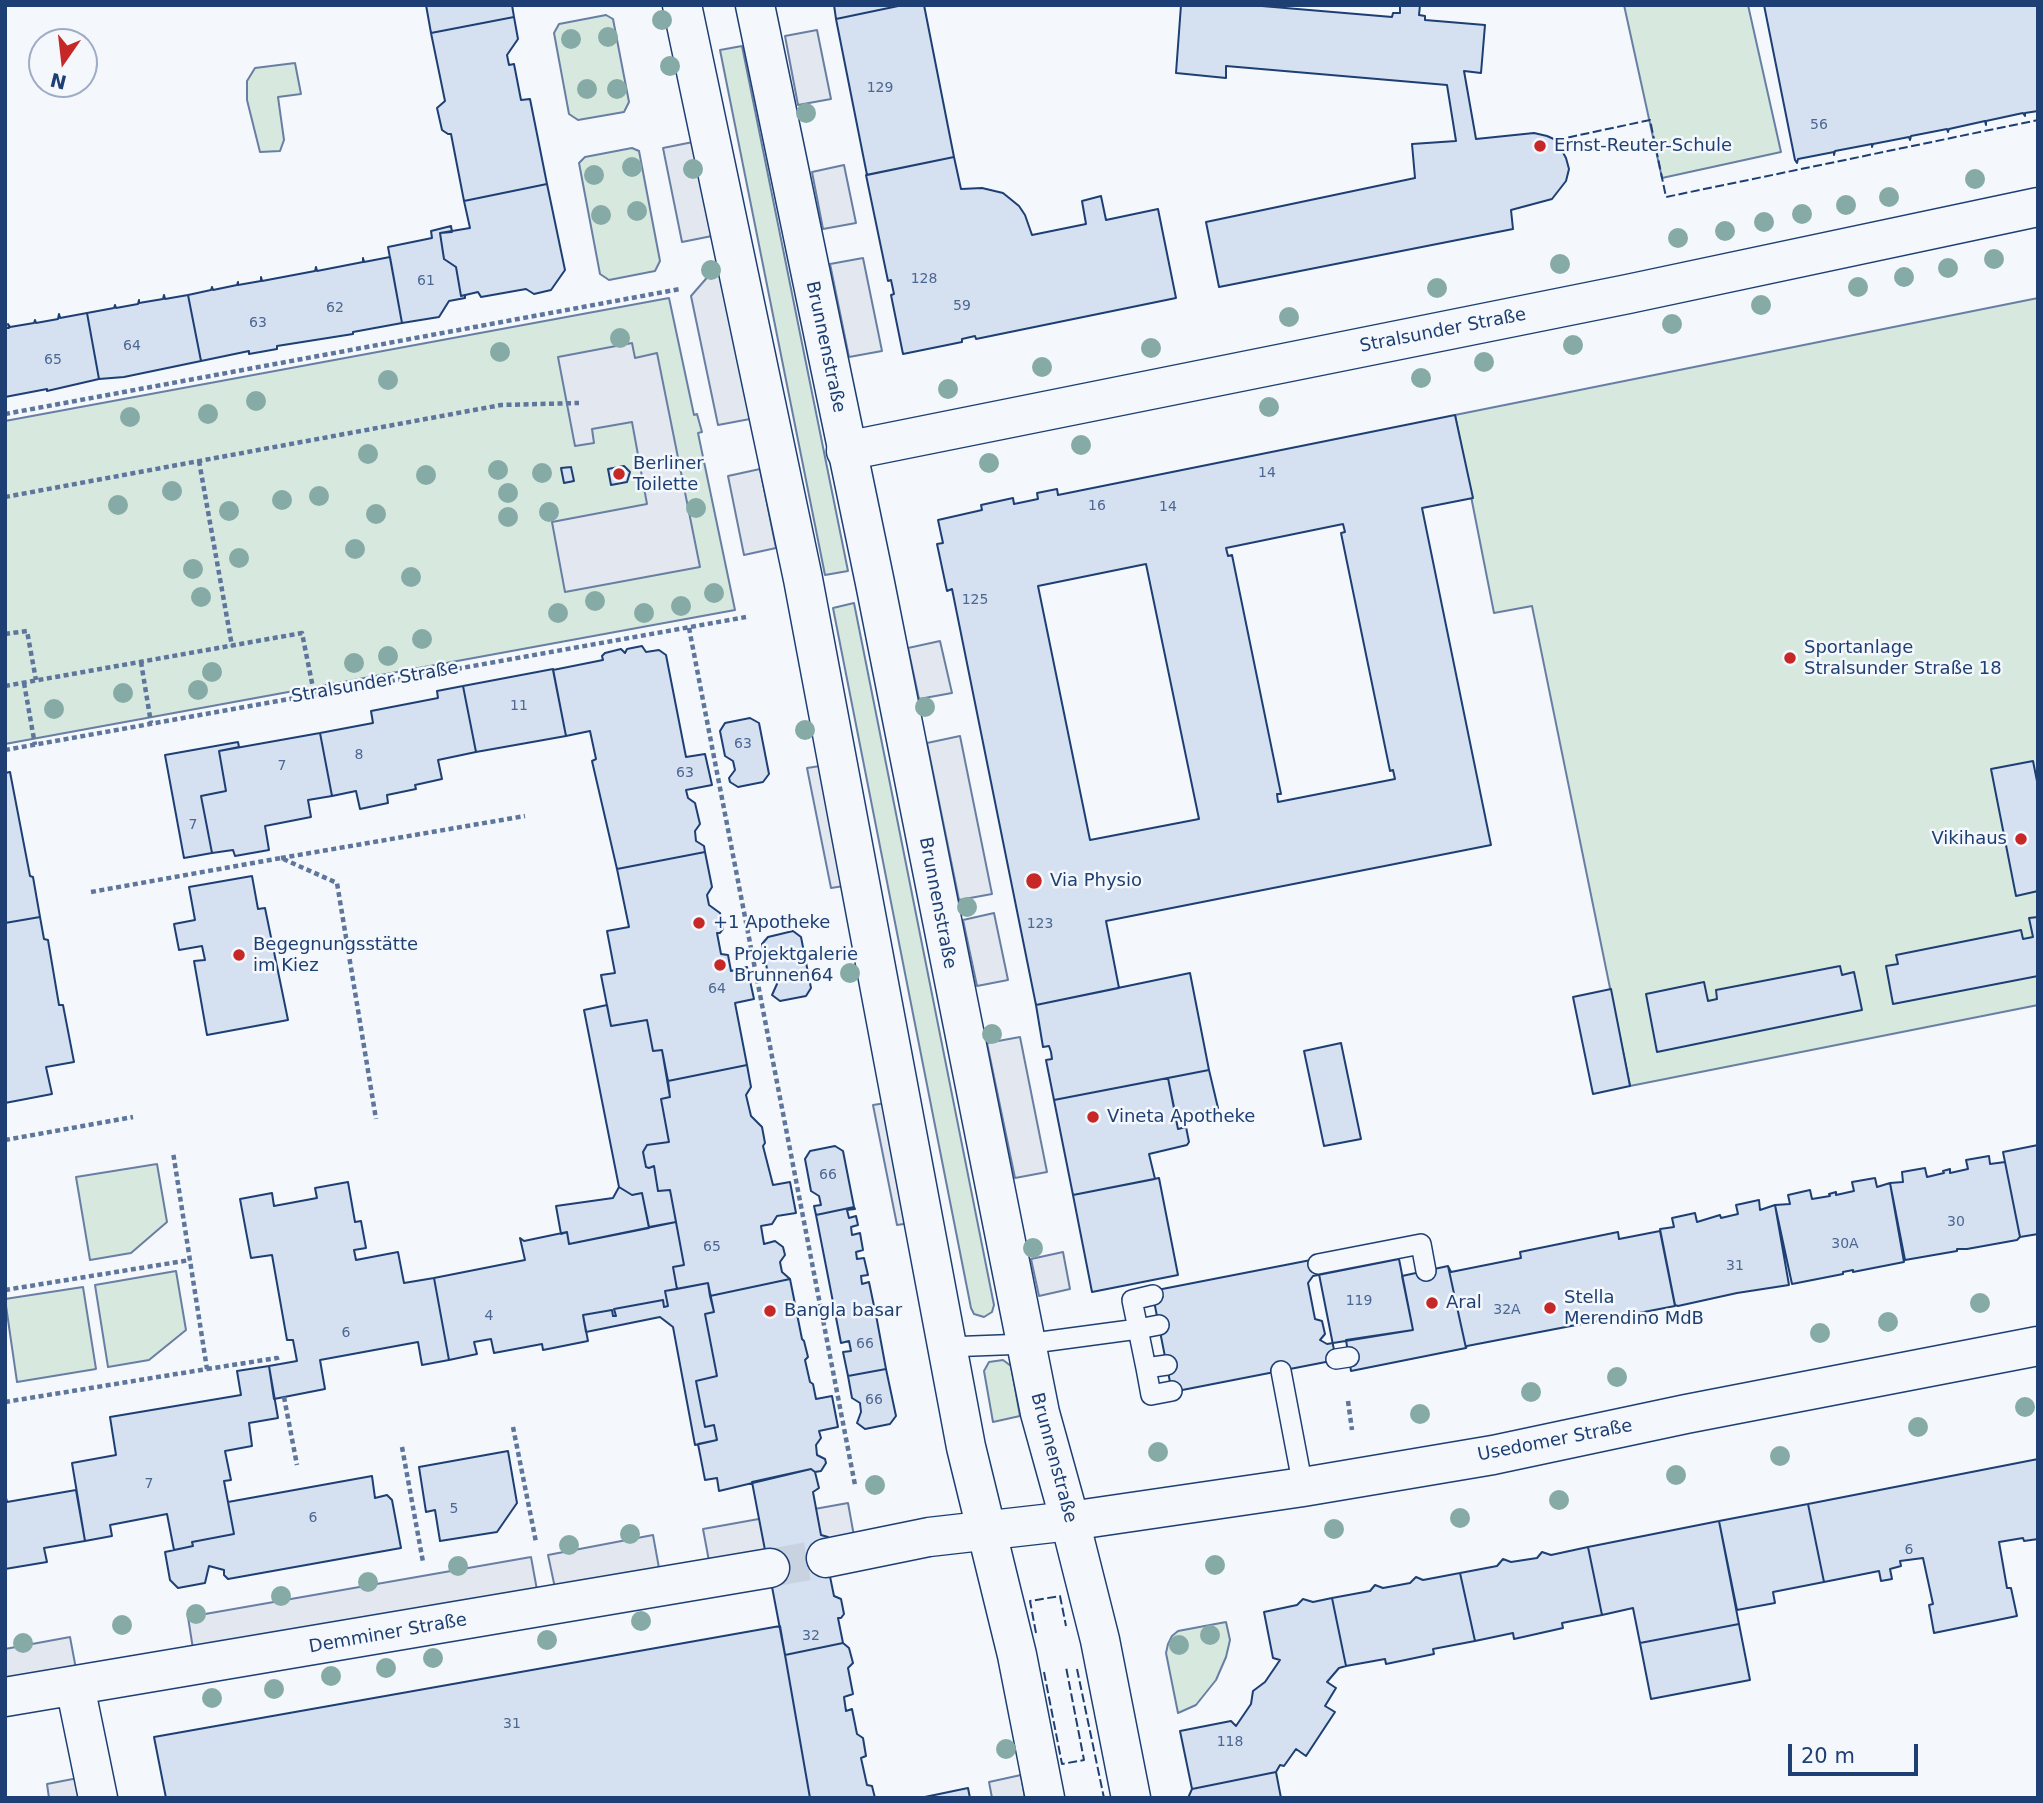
<!DOCTYPE html>
<meta charset="utf-8">
<style>
body{margin:0}
#map{position:relative;width:2043px;height:1803px;overflow:hidden;background:#f4f7fb;font-family:"DejaVu Sans",sans-serif}
canvas{display:block}
.frame{position:absolute;inset:0;border:7px solid #1d3f73;pointer-events:none}
.north{position:absolute;left:28px;top:28px;width:70px;height:70px;box-sizing:border-box;background:#f4f7fb;border:2px solid #9eadc5;border-radius:50%;rotate:194deg;font-size:19px;font-weight:700;line-height:28px;text-align:center;color:#1d3f73}
.north::after{content:'';display:block;margin:auto;width:24px;height:32px;background:#c62828;clip-path:polygon(50% 0,100% 100%,50% 72%,0 100%)}
.scale{position:absolute;left:1788px;top:1744px;width:130px;height:32px;box-sizing:border-box;border:4px solid #1d3f73;border-top:0;padding-left:9px;font-size:21px;line-height:24px;white-space:nowrap;color:#1d3f73;-webkit-text-stroke:5px #f4f7fb;paint-order:stroke}
</style>
<div id="map">
<canvas width="2043" height="1803"></canvas>
<div class="frame"></div>
<div class="north">N</div>
<div class="scale">20 m</div>
</div>
<script>
const g = document.querySelector('canvas').getContext('2d');
g.lineJoin = 'round';
function fillPath(path, color) { g.fillStyle = color; g.fill(path, 'evenodd'); }
const shape = rows => new Path2D(rows.map(r => 'M' + r).join(''));
function strokePath(path, color, width, dash) { g.strokeStyle = color; g.lineWidth = width; g.lineCap = dash ? 'butt' : 'round'; g.setLineDash(dash || []); g.stroke(path); }
function write(font, color, halo, rows, align = 'center') {
  g.font = font + ' "DejaVu Sans",sans-serif'; g.lineWidth = 5; g.setLineDash([]); g.textBaseline = 'middle'; g.strokeStyle = halo; g.fillStyle = color; for (const [text, x, y, turn = 0] of rows) {
    g.save(); g.translate(x, y); g.rotate((+turn || 0) * Math.PI / 180); g.textAlign = isNaN(turn) ? turn : align; if (halo) g.strokeText(text, 0, 0); g.fillText(text, 0, 0); g.restore();
  }
}
const green = shape([
 [1624,5,1748,5,1781,152,1662,178,1624,5],
 [606,15,613,19,629,102,624,112,578,120,569,114,554,33,559,24,606,15],
 [742,46,848,571,825,575,720,50,742,46],
 [295,63,301,94,278,97,284,140,280,151,260,152,247,100,247,81,255,68,295,63],
 [632,148,639,151,660,261,655,271,609,280,600,274,579,163,585,157,632,148],
 [669,298,694,415,697,414,702,432,698,433,735,610,5,744,5,421,669,298],
 [2038,298,2038,1005,1630,1086,1532,606,1494,613,1455,415,2038,298],
 [854,603,994,1305,992,1312,984,1317,974,1314,971,1308,833,608,854,603],
 [157,1164,167,1222,131,1253,90,1260,76,1177,157,1164],
 [176,1271,186,1330,149,1360,108,1367,95,1285,176,1271],
 [83,1287,96,1369,17,1382,5,1299,83,1287],
 [1003,1360,1011,1366,1020,1416,993,1422,984,1371,989,1362,1003,1360],
 [1226,1622,1230,1640,1226,1657,1216,1680,1196,1705,1178,1713,1166,1653,1168,1644,1172,1636,1178,1631,1226,1622]
]);
fillPath(green, '#d7e8df');
strokePath(green, '#687fa3', 2);
const parking = shape([
 [817,30,831,99,798,105,785,36,817,30],
 [693,142,712,236,682,242,663,148,693,142],
 [844,165,856,223,823,229,812,172,844,165],
 [863,258,882,351,849,357,830,264,863,258],
 [718,265,750,419,718,425,691,296,718,265],
 [632,343,635,358,657,353,700,567,565,592,552,522,647,504,632,422,592,429,594,443,575,446,558,357,632,343],
 [760,469,776,548,744,555,728,476,760,469],
 [940,641,952,693,919,699,908,648,940,641],
 [960,736,992,894,959,900,927,743,960,736],
 [820,766,844,886,831,888,807,768,820,766],
 [994,913,1008,980,977,986,963,920,994,913],
 [1020,1037,1047,1172,1015,1178,987,1043,1020,1037],
 [886,1103,910,1223,897,1225,873,1105,886,1103],
 [1063,1252,1070,1289,1039,1296,1031,1259,1063,1252],
 [848,1503,854,1536,709,1561,703,1529,848,1503],
 [653,1535,659,1568,555,1588,548,1555,653,1535],
 [531,1557,537,1590,193,1649,188,1617,531,1557],
 [70,1637,76,1669,5,1681,5,1649,70,1637],
 [1021,1775,1025,1798,992,1798,989,1782,1021,1775],
 [78,1778,82,1798,49,1798,47,1784,78,1778]
]);
fillPath(parking, '#e3e8f0');
strokePath(parking, '#687fa3', 2);
const building = shape([
 [426,5,512,5,514,17,431,33,426,5],
 [834,5,903,5,836,19,834,5],
 [903,5,924,5,954,157,867,175,836,19,903,5],
 [1181,5,1250,5,1392,17,1393,13,1400,13,1400,5,1420,5,1419,15,1425,16,1425,20,1485,25,1481,73,1464,71,1476,139,1534,133,1547,136,1556,140,1566,158,1569,169,1566,181,1552,199,1511,210,1513,229,1219,287,1206,222,1415,178,1412,144,1456,141,1447,85,1226,66,1226,78,1176,73,1181,5],
 [1764,5,2038,5,2038,111,2025,113,2025,116,2023,113,1986,121,1986,125,1985,121,1949,129,1948,132,1947,129,1911,136,1910,140,1909,137,1873,144,1872,147,1872,144,1835,151,1834,155,1834,152,1798,159,1797,163,1795,160,1764,5],
 [514,17,518,39,507,55,509,65,514,64,521,100,530,99,547,184,464,201,451,134,448,134,442,130,437,108,445,101,431,33,514,17],
 [954,157,961,189,982,188,1003,193,1019,206,1025,215,1032,235,1086,224,1082,201,1101,196,1106,220,1158,209,1176,298,976,339,975,336,962,339,962,342,903,354,891,295,894,294,891,280,888,281,866,175,954,157],
 [547,184,565,270,551,290,534,294,526,289,481,297,478,292,461,296,456,267,444,259,440,233,470,228,464,201,547,184],
 [451,226,452,232,440,233,444,259,456,267,461,296,465,295,465,298,449,301,439,317,402,323,388,247,432,238,431,231,451,226],
 [390,257,402,323,353,332,353,334,277,346,277,349,249,354,249,351,201,361,188,295,211,290,212,287,213,290,237,285,238,282,238,285,261,281,261,277,262,281,315,271,316,267,317,271,363,262,363,258,364,262,390,257],
 [164,295,165,299,188,295,201,361,124,377,99,379,87,313,114,308,115,305,116,308,138,304,139,300,139,303,163,299,164,295],
 [87,313,99,379,47,391,47,389,5,397,5,328,9,328,8,324,10,327,34,323,35,320,36,323,58,319,59,314,60,318,87,313],
 [1455,415,1473,498,1422,508,1491,845,1106,921,1119,988,1036,1005,952,589,947,591,937,544,943,543,938,520,982,510,981,505,1013,498,1014,504,1038,499,1037,493,1057,489,1058,495,1455,415],
 [1343,524,1345,532,1341,533,1390,771,1393,770,1395,779,1278,802,1277,794,1281,794,1232,555,1228,556,1226,548,1343,524],
 [1146,564,1199,819,1090,840,1038,586,1146,564],
 [624,466,630,472,627,482,611,485,608,469,624,466],
 [571,467,574,481,564,483,561,468,571,467],
 [642,646,646,652,659,650,666,655,686,757,705,754,712,785,686,790,688,798,695,803,700,824,695,831,696,841,704,846,705,852,617,869,592,761,596,759,590,731,566,736,553,670,603,660,602,656,605,653,621,649,625,653,627,649,642,646],
 [553,669,566,736,476,752,463,686,553,669],
 [463,686,476,752,438,760,442,779,415,785,416,789,387,795,388,803,360,809,356,791,332,796,320,733,373,723,371,711,438,698,437,691,463,686],
 [750,718,759,723,769,774,763,782,738,787,730,782,729,778,735,770,733,761,725,756,720,731,725,723,750,718],
 [320,733,332,796,308,800,311,817,265,826,269,850,235,856,233,850,212,853,201,796,226,791,219,751,320,733],
 [238,742,239,747,219,751,226,791,201,796,212,853,184,858,165,755,238,742],
 [2033,761,2038,786,2038,891,2016,896,1991,769,2033,761],
 [10,772,30,876,33,877,40,917,5,923,5,773,10,772],
 [705,852,712,887,707,895,709,905,720,913,723,929,720,933,717,933,721,954,728,955,731,971,747,967,754,999,735,1003,747,1065,668,1081,662,1050,653,1051,647,1020,611,1026,601,975,615,973,607,931,629,927,617,869,705,852],
 [252,876,258,909,265,908,288,1020,207,1035,194,961,205,960,202,946,179,950,174,924,195,920,189,887,252,876],
 [40,917,44,939,48,940,59,1005,63,1005,74,1062,46,1067,52,1094,5,1103,5,923,40,917],
 [2038,917,2038,976,1893,1004,1886,966,1898,964,1896,955,2021,930,2023,939,2033,937,2029,918,2038,917],
 [793,931,801,937,811,988,806,996,780,1001,772,995,777,984,775,974,767,969,762,944,768,937,793,931],
 [1840,966,1842,975,1854,972,1862,1010,1657,1052,1646,994,1704,982,1708,1001,1717,999,1716,990,1840,966],
 [1190,973,1209,1070,1054,1100,1046,1060,1052,1059,1051,1052,1049,1046,1043,1047,1036,1005,1190,973],
 [1611,989,1630,1086,1593,1094,1573,997,1611,989],
 [607,1005,611,1026,647,1020,653,1051,662,1050,670,1097,661,1099,669,1142,647,1145,643,1152,646,1167,649,1168,654,1166,658,1191,670,1190,676,1222,649,1227,642,1193,632,1195,619,1187,584,1010,607,1005],
 [1341,1043,1361,1139,1324,1146,1304,1051,1341,1043],
 [747,1065,751,1087,746,1095,751,1116,762,1127,765,1143,763,1146,773,1185,790,1182,796,1213,777,1216,772,1224,761,1226,764,1244,775,1241,783,1247,785,1255,780,1262,782,1272,790,1279,710,1296,708,1283,677,1289,673,1267,684,1265,670,1190,658,1191,654,1166,649,1168,646,1167,643,1152,647,1145,669,1142,661,1099,670,1097,668,1081,747,1065],
 [1209,1070,1218,1108,1176,1117,1168,1078,1209,1070],
 [1168,1078,1178,1129,1186,1127,1189,1142,1187,1145,1149,1154,1155,1179,1073,1195,1054,1100,1168,1078],
 [2038,1145,2038,1234,2020,1237,2003,1152,2038,1145],
 [835,1146,843,1151,854,1207,816,1215,814,1206,821,1205,819,1196,811,1191,805,1159,810,1151,835,1146],
 [1989,1156,1990,1164,2005,1162,2020,1237,2017,1240,1967,1249,1957,1249,1957,1251,1905,1260,1890,1183,1903,1182,1902,1172,1925,1168,1927,1177,1944,1173,1943,1171,1950,1169,1950,1173,1968,1169,1966,1160,1989,1156],
 [1159,1178,1178,1275,1092,1292,1073,1195,1159,1178],
 [1875,1178,1877,1187,1890,1183,1904,1262,1853,1272,1853,1270,1843,1272,1843,1274,1792,1284,1775,1205,1790,1204,1788,1195,1810,1190,1812,1199,1830,1196,1829,1194,1836,1192,1836,1195,1854,1191,1852,1182,1875,1178],
 [348,1182,355,1222,361,1221,366,1248,354,1250,356,1260,398,1252,404,1283,434,1278,449,1360,422,1365,418,1342,320,1360,325,1389,274,1399,269,1366,297,1361,293,1340,287,1340,272,1255,251,1258,240,1199,272,1193,274,1206,317,1198,315,1188,348,1182],
 [619,1187,632,1195,642,1193,649,1228,569,1244,567,1232,561,1234,556,1206,613,1198,619,1187],
 [1759,1200,1760,1210,1775,1205,1789,1285,1737,1293,1678,1306,1675,1305,1660,1229,1674,1227,1672,1218,1695,1213,1697,1222,1720,1215,1721,1218,1738,1214,1736,1205,1759,1200],
 [854,1207,855,1209,847,1210,849,1218,856,1216,858,1225,851,1227,852,1235,860,1233,863,1250,856,1252,857,1259,864,1258,868,1275,861,1276,862,1284,869,1282,874,1306,867,1308,869,1316,876,1315,886,1369,848,1376,843,1352,851,1351,849,1341,841,1343,816,1215,854,1207],
 [676,1222,684,1265,673,1267,677,1289,665,1291,668,1306,664,1307,663,1300,614,1309,616,1316,613,1316,612,1310,583,1315,588,1341,543,1350,542,1344,494,1353,491,1339,474,1342,477,1354,449,1360,434,1278,525,1260,520,1238,524,1241,567,1232,569,1244,676,1222],
 [1660,1231,1675,1306,1467,1346,1466,1348,1448,1266,1451,1272,1521,1258,1520,1252,1618,1232,1619,1239,1660,1231],
 [1316,1259,1336,1360,1172,1392,1152,1291,1316,1259],
 [1399,1259,1413,1330,1327,1344,1320,1340,1325,1334,1322,1321,1315,1319,1308,1283,1313,1276,1399,1259],
 [1448,1266,1466,1348,1351,1371,1346,1340,1413,1330,1402,1276,1448,1266],
 [790,1279,802,1339,804,1341,808,1357,805,1360,810,1382,813,1384,816,1399,832,1396,838,1427,819,1431,821,1438,816,1445,817,1455,825,1459,826,1463,821,1471,815,1472,811,1469,719,1491,717,1478,705,1480,698,1444,717,1440,714,1425,705,1427,696,1381,717,1376,705,1314,714,1312,710,1296,790,1279],
 [708,1283,714,1312,705,1314,717,1376,696,1381,705,1427,714,1425,717,1440,695,1445,673,1327,660,1317,586,1332,583,1315,612,1310,613,1316,616,1316,614,1309,663,1300,664,1307,668,1306,665,1291,708,1283],
 [269,1366,278,1418,249,1423,252,1446,225,1451,231,1480,224,1481,234,1534,192,1542,193,1546,174,1550,167,1514,110,1525,112,1536,85,1541,72,1463,116,1455,110,1417,241,1395,237,1371,269,1366],
 [886,1369,896,1416,890,1424,865,1429,857,1423,861,1412,860,1403,852,1398,848,1376,886,1369],
 [508,1451,517,1503,497,1532,440,1541,435,1510,426,1512,419,1467,508,1451],
 [2038,1459,2038,1539,2024,1541,2023,1538,1999,1542,2007,1588,2011,1588,2017,1616,1934,1633,1929,1605,1933,1604,1923,1558,1900,1561,1901,1566,1890,1569,1892,1579,1881,1581,1879,1571,1824,1582,1808,1504,2038,1459],
 [811,1469,815,1472,819,1488,813,1492,821,1535,828,1537,831,1553,826,1557,834,1596,841,1599,844,1614,841,1618,838,1618,843,1643,785,1655,752,1482,811,1469],
 [372,1476,375,1498,387,1495,392,1500,401,1548,228,1579,224,1575,224,1570,209,1566,205,1583,178,1588,170,1580,165,1552,193,1546,192,1542,234,1534,228,1502,372,1476],
 [76,1490,85,1541,44,1548,47,1562,5,1569,5,1494,7,1502,76,1490],
 [1808,1504,1824,1582,1773,1592,1775,1603,1737,1610,1719,1521,1808,1504],
 [1719,1521,1739,1624,1640,1643,1633,1608,1602,1615,1588,1547,1719,1521],
 [1588,1547,1602,1615,1562,1623,1563,1628,1514,1639,1513,1633,1475,1641,1460,1573,1497,1566,1503,1559,1511,1562,1537,1558,1542,1552,1551,1555,1588,1547],
 [1460,1573,1475,1641,1433,1649,1434,1654,1386,1664,1385,1659,1346,1666,1332,1598,1370,1591,1375,1585,1383,1588,1410,1583,1416,1577,1423,1580,1460,1573],
 [1332,1598,1346,1666,1339,1668,1327,1682,1336,1688,1325,1706,1335,1712,1306,1756,1296,1749,1284,1766,1280,1765,1276,1772,1192,1789,1180,1731,1231,1721,1236,1726,1251,1704,1253,1691,1265,1682,1280,1660,1273,1658,1264,1612,1297,1605,1303,1599,1313,1602,1332,1598],
 [1739,1624,1750,1680,1651,1699,1640,1643,1739,1624],
 [780,1626,810,1798,166,1798,154,1737,780,1626],
 [843,1643,849,1648,853,1663,848,1668,853,1694,844,1697,846,1711,852,1709,857,1734,863,1738,866,1756,861,1758,867,1785,872,1786,875,1798,810,1798,785,1655,843,1643],
 [1276,1772,1281,1798,1188,1798,1192,1789,1276,1772],
 [968,1788,970,1798,920,1798,968,1788]
]);
fillPath(building, '#d5e0f0');
strokePath(building, '#1d3f73', 2);
strokePath(shape([
 [770,1568,826,1558]
]), '#c9d2e0', 38, [38, 19]);
const service = shape([
 [1318,1264,1421,1244,1426,1271],
 [1159,1325,1138,1329,1146,1368,1167,1365],
 [947,1347,1026,1344,1138,1329,1132,1300,1153,1295],
 [1336,1359,1349,1357],
 [1146,1368,1151,1395,1172,1391],
 [1281,1371,1303,1487]
]);
const minor = shape([
 [846,451,1628,294,2038,207],
 [826,1558,929,1537,1070,1521,1303,1487,1493,1455,1686,1414,2038,1346],
 [75,1686,98,1798],
 [5,1697,770,1568]
]);
const secondary = shape([
 [682,5,803,579,966,1447,1017,1655,1045,1798],
 [755,5,875,583,1040,1413,1070,1521,1100,1640,1131,1798]
]);
strokePath(service, '#1d3f73', 22);
strokePath(minor, '#1d3f73', 41);
strokePath(secondary, '#1d3f73', 41);
strokePath(shape([
 [5,414,680,289],
 [199,461,232,646],
 [5,497,501,405,579,403],
 [689,628,855,1485],
 [5,634,27,631,36,680],
 [141,662,151,723],
 [24,683,35,745],
 [5,686,302,633,314,693],
 [5,750,746,617],
 [281,858,525,816],
 [91,892,281,858,337,883,376,1119],
 [5,1140,133,1117],
 [5,1290,190,1260],
 [207,1369,277,1358,278,1364],
 [284,1397,297,1465],
 [1348,1401,1352,1430],
 [5,1402,207,1369,173,1152],
 [513,1427,536,1542],
 [402,1447,423,1562]
]), '#5e769c', 4.5, [5, 3.5]);
strokePath(service, '#f4f7fb', 19);
strokePath(minor, '#f4f7fb', 38);
strokePath(secondary, '#f4f7fb', 38);
strokePath(shape([
 [1556,140,1650,120,1666,197,2038,120],
 [1036,1633,1030,1601,1060,1596,1066,1626],
 [1077,1669,1104,1798],
 [1044,1672,1062,1764,1084,1760,1066,1667]
]), '#1d3f73', 2, [9, 3.5]);
g.fillStyle = '#86aba6';
for (const [x, y] of [
 [662,20],
 [608,37],
 [571,39],
 [670,66],
 [587,89],
 [617,89],
 [806,113],
 [632,167],
 [693,169],
 [594,175],
 [1975,179],
 [1889,197],
 [1846,205],
 [637,211],
 [1802,214],
 [601,215],
 [1764,222],
 [1725,231],
 [1678,238],
 [1994,259],
 [1560,264],
 [1948,268],
 [711,270],
 [1904,277],
 [1858,287],
 [1437,288],
 [1761,305],
 [1289,317],
 [1672,324],
 [620,338],
 [1573,345],
 [1151,348],
 [500,352],
 [1484,362],
 [1042,367],
 [1421,378],
 [388,380],
 [948,389],
 [256,401],
 [1269,407],
 [208,414],
 [130,417],
 [1081,445],
 [368,454],
 [989,463],
 [498,470],
 [542,473],
 [426,475],
 [172,491],
 [508,493],
 [319,496],
 [282,500],
 [118,505],
 [696,508],
 [229,511],
 [549,512],
 [376,514],
 [508,517],
 [355,549],
 [239,558],
 [193,569],
 [411,577],
 [714,593],
 [201,597],
 [595,601],
 [681,606],
 [558,613],
 [644,613],
 [422,639],
 [388,656],
 [354,663],
 [212,672],
 [198,690],
 [123,693],
 [925,707],
 [54,709],
 [805,730],
 [967,907],
 [850,973],
 [992,1034],
 [1033,1248],
 [1980,1303],
 [1888,1322],
 [1820,1333],
 [1617,1377],
 [1531,1392],
 [2025,1407],
 [1420,1414],
 [1918,1427],
 [1158,1452],
 [1780,1456],
 [1676,1475],
 [875,1485],
 [1559,1500],
 [1460,1518],
 [1334,1529],
 [630,1534],
 [569,1545],
 [1215,1565],
 [458,1566],
 [368,1582],
 [281,1596],
 [196,1614],
 [641,1621],
 [122,1625],
 [1210,1635],
 [547,1640],
 [23,1643],
 [1179,1645],
 [433,1658],
 [386,1668],
 [331,1676],
 [274,1689],
 [212,1698],
 [1006,1749]
]) { g.beginPath(); g.arc(x, y, 10, 0, 2 * Math.PI); g.fill(); }
for (const [x, y, r, color] of [
 [1540,146,7,"#c62828"],
 [619,474,7,"#c62828"],
 [1790,658,7,"#c62828"],
 [2021,839,7,"#c62828"],
 [1034,881,9,"#c62828"],
 [699,923,7,"#c62828"],
 [239,955,7,"#c62828"],
 [720,965,7,"#c62828"],
 [1093,1117,7,"#c62828"],
 [1432,1303,7,"#c62828"],
 [1550,1308,7,"#c62828"],
 [770,1311,7,"#c62828"]
]) { const dot = new Path2D(); dot.arc(x, y, r, 0, 2 * Math.PI); g.fillStyle = color; g.fill(dot); strokePath(dot, '#f4f7fb', 2.5); }
write('14px', '#4b6792', null, [
 ["129",880,88],
 ["56",1819,125],
 ["128",924,279],
 ["61",426,281],
 ["59",962,306],
 ["62",335,308],
 ["63",258,323],
 ["64",132,346],
 ["65",53,360],
 ["14",1267,473],
 ["16",1097,506],
 ["14",1168,507],
 ["125",975,600],
 ["11",519,706],
 ["63",743,744],
 ["8",359,755],
 ["7",282,766],
 ["63",685,773],
 ["7",193,825],
 ["123",1040,924],
 ["64",717,989],
 ["66",828,1175],
 ["30",1956,1222],
 ["30A",1845,1244],
 ["65",712,1247],
 ["31",1735,1266],
 ["119",1359,1301],
 ["32A",1507,1310],
 ["4",489,1316],
 ["6",346,1333],
 ["66",865,1344],
 ["66",874,1400],
 ["7",149,1484],
 ["5",454,1509],
 ["6",313,1518],
 ["6",1909,1550],
 ["32",811,1636],
 ["31",512,1724],
 ["118",1230,1742]
]);
write('18px', '#1d3f73', '#f4f7fb', [
 ["Ernst-Reuter-Schule",1554,146],
 ["Berliner",633,464],
 ["Toilette",633,485],
 ["Sportanlage",1804,648],
 ["Stralsunder Straße 18",1804,669],
 ["Vikihaus",2007,839,"right"],
 ["Via Physio",1050,881],
 ["+1 Apotheke",713,923],
 ["Begegnungsstätte",253,945],
 ["im Kiez",253,966],
 ["Projektgalerie",734,955],
 ["Brunnen64",734,976],
 ["Vineta Apotheke",1107,1117],
 ["Stella",1564,1298],
 ["Merendino MdB",1564,1319],
 ["Aral",1446,1303],
 ["Bangla basar",784,1311]
], 'left');
write('18px', '#1d3f73', '#f4f7fb', [
 ["Stralsunder Straße",1443,331,-11],
 ["Brunnenstraße",825,347,78],
 ["Stralsunder Straße",375,683,-10],
 ["Brunnenstraße",937,903,79],
 ["Usedomer Straße",1555,1441,-11],
 ["Brunnenstraße",1053,1458,75],
 ["Demminer Straße",388,1634,-10]
]);
</script>
